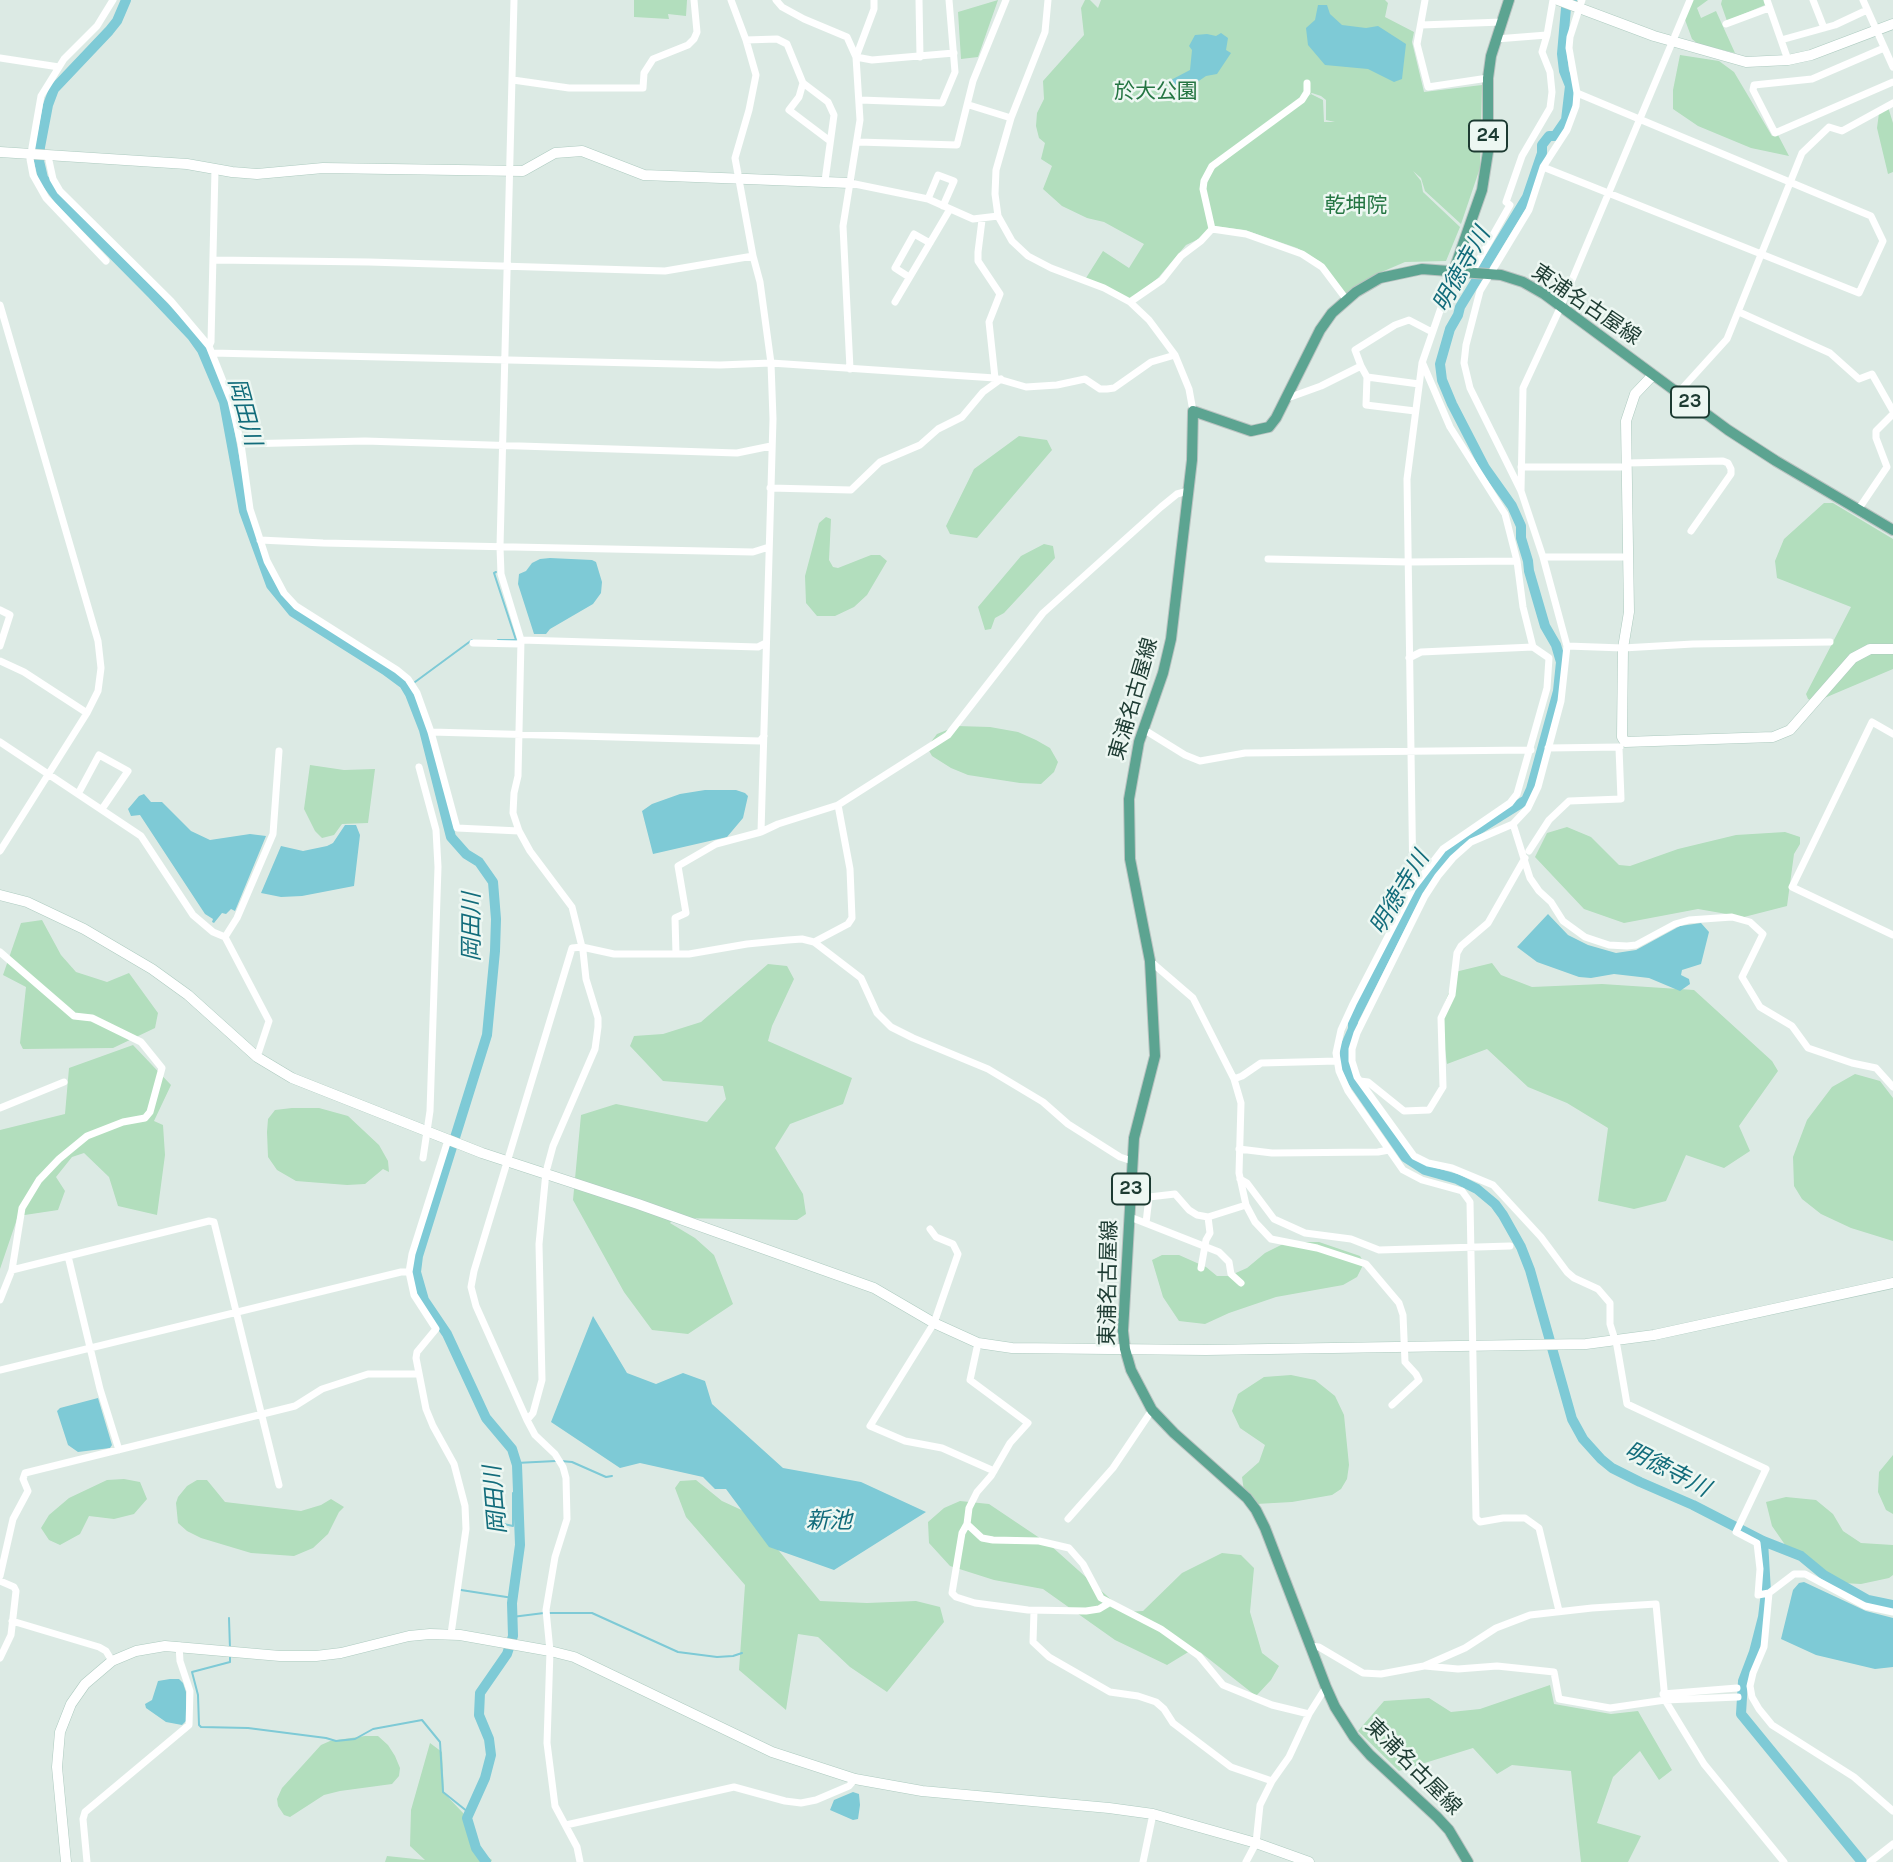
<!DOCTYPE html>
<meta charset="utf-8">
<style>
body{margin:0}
canvas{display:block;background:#dceae4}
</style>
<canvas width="1893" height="1862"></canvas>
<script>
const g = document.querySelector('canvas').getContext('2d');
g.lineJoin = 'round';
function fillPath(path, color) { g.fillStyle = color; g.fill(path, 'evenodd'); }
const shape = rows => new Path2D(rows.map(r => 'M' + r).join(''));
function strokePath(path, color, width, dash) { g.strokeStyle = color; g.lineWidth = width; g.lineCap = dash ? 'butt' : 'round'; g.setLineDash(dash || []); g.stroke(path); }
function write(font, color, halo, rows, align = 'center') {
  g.font = font + ' Karla,"Noto Sans JP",sans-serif'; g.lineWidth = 5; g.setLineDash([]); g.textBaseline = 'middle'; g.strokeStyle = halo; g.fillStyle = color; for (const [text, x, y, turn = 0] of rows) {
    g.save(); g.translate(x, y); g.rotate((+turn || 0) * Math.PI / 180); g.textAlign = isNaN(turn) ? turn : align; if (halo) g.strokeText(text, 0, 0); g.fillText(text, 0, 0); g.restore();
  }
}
fillPath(shape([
 [634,0,687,0,686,16,668,14,669,19,634,17],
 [998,0,978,57,961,59,958,12],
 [1085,0,1090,0,1098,8,1101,0,1385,0,1388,3,1385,17,1414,32,1412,42,1424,92,1482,85,1480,168,1461,224,1425,191,1421,178,1413,171,1421,181,1423,192,1460,227,1446,261,1405,262,1377,274,1346,299,1321,262,1297,248,1245,230,1213,226,1205,187,1213,170,1311,94,1323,100,1324,122,1335,122,1326,120,1326,100,1321,96,1312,93,1295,103,1202,178,1210,229,1201,238,1186,245,1158,278,1130,300,1086,278,1103,251,1129,268,1144,244,1104,222,1087,218,1062,206,1043,189,1052,166,1041,159,1045,143,1039,138,1036,126,1037,113,1044,99,1043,81,1084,35,1081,8],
 [1693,0,1708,0,1697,8,1701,18,1716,11,1735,53,1698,44,1692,39,1684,17],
 [1722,0,1764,0,1765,5,1727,21,1721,4],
 [1680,55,1719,61,1734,72,1772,136,1778,135,1789,156,1751,148,1698,126,1673,109,1673,90],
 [1888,107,1893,123,1893,172,1888,174,1877,128,1879,113],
 [1019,436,1047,440,1052,450,977,538,950,534,946,526,974,469],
 [1824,503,1833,503,1893,539,1893,669,1815,702,1808,699,1806,694,1851,607,1777,578,1775,561,1784,539],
 [826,517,831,519,829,560,833,567,838,568,871,555,880,555,887,561,867,595,854,607,835,616,817,616,806,603,805,576,819,523],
 [1044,544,1053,546,1055,558,1004,613,995,618,991,629,985,630,978,607,1021,556],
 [957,726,990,727,1018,732,1036,740,1050,748,1058,762,1054,772,1041,784,1020,783,968,775,951,768,932,756,927,747,937,734],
 [310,765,344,770,375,769,368,823,342,824,334,835,322,838,315,831,304,809],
 [1567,827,1591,837,1619,865,1630,866,1678,849,1736,835,1785,832,1800,837,1800,844,1794,854,1787,906,1744,917,1698,909,1624,923,1584,909,1535,857,1547,833],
 [42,920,61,955,76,972,107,982,129,973,158,1013,155,1028,113,1048,23,1049,20,1043,26,987,3,975,21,923],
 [1492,963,1501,975,1532,987,1602,984,1694,990,1772,1061,1778,1071,1739,1126,1750,1151,1724,1168,1686,1155,1666,1201,1634,1209,1598,1201,1608,1128,1567,1103,1528,1087,1487,1049,1447,1064,1440,1014,1452,985,1455,972],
 [768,964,787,966,794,979,772,1026,768,1041,852,1078,843,1104,790,1124,775,1148,803,1194,806,1214,797,1220,674,1218,670,1223,695,1238,714,1255,733,1304,688,1334,652,1330,624,1292,573,1200,581,1115,616,1104,707,1122,726,1099,723,1086,663,1081,630,1046,634,1036,663,1034,701,1022],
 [133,1045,171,1085,154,1121,163,1125,165,1155,157,1215,118,1206,109,1177,84,1153,72,1157,56,1177,65,1191,58,1210,18,1216,0,1269,0,1130,65,1114,69,1068],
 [1855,1074,1880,1081,1893,1098,1893,1241,1851,1228,1821,1214,1802,1199,1794,1186,1793,1157,1807,1120,1832,1087],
 [292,1108,319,1108,348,1116,379,1145,388,1161,389,1172,383,1169,365,1184,347,1185,296,1181,277,1170,268,1157,267,1132,268,1119,275,1110],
 [1287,1242,1319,1242,1360,1256,1364,1263,1357,1277,1343,1285,1276,1297,1229,1313,1205,1324,1179,1321,1163,1297,1152,1260,1162,1255,1179,1255,1206,1267,1217,1276,1229,1276,1247,1268,1265,1253],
 [1291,1375,1315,1380,1335,1396,1344,1415,1349,1465,1347,1479,1341,1489,1332,1495,1292,1502,1256,1504,1244,1491,1242,1477,1259,1462,1265,1445,1240,1428,1232,1411,1238,1394,1264,1377],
 [1893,1455,1893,1514,1886,1510,1878,1492,1879,1472],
 [124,1479,140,1482,147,1499,134,1514,114,1519,89,1516,80,1534,60,1545,49,1540,41,1528,49,1515,69,1498,107,1480],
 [197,1480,207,1480,225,1502,301,1511,321,1505,331,1499,344,1507,339,1512,328,1534,313,1548,294,1556,251,1553,201,1538,187,1531,178,1523,176,1503,178,1497,187,1486],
 [696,1480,722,1501,748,1513,820,1601,867,1603,916,1601,940,1607,944,1622,887,1692,850,1667,818,1637,798,1634,786,1710,739,1670,745,1585,686,1517,675,1488,680,1481],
 [1786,1497,1816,1500,1833,1514,1843,1531,1861,1543,1893,1545,1893,1575,1889,1578,1861,1584,1842,1583,1815,1571,1790,1552,1772,1526,1766,1502],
 [960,1501,989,1504,1050,1545,1125,1612,1143,1611,1182,1573,1222,1553,1241,1555,1254,1568,1250,1612,1262,1653,1279,1666,1271,1680,1256,1696,1200,1652,1190,1651,1167,1665,1115,1640,1043,1589,994,1580,950,1566,929,1543,928,1522,944,1508],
 [1550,1685,1554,1704,1611,1714,1638,1711,1672,1770,1659,1780,1640,1751,1613,1777,1597,1823,1641,1836,1628,1862,1581,1862,1571,1771,1512,1765,1497,1774,1473,1748,1399,1771,1358,1731,1384,1701,1429,1698,1451,1712,1480,1709],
 [365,1736,378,1736,388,1745,395,1756,400,1768,399,1776,392,1784,340,1791,324,1795,290,1817,284,1815,278,1806,277,1799,282,1788,321,1745,330,1741],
 [430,1743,442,1752,444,1793,464,1814,470,1843,492,1860,491,1862,385,1862,387,1856,425,1860,410,1846,411,1810]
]), '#b2debd');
fillPath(shape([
 [1318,5,1327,5,1330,14,1342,25,1366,28,1378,26,1406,44,1402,79,1394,82,1368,69,1325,65,1308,45,1306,28,1315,20],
 [1221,33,1228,38,1226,50,1231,53,1217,74,1206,76,1190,87,1172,91,1173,87,1169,81,1190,70,1192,50,1189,46,1195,35,1207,34,1216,36],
 [550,558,592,560,596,562,602,582,601,593,593,604,550,629,546,634,534,634,518,584,519,574,526,571,532,563,540,559],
 [705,790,736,790,745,793,748,796,743,818,727,837,653,854,642,811,652,804,680,794],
 [144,794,151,802,162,802,191,831,210,840,250,834,266,836,235,911,231,909,226,914,222,913,214,923,212,922,213,919,205,914,140,815,131,816,128,809,139,796],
 [345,825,356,825,360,835,354,886,302,896,281,897,261,893,281,846,303,851,327,846,333,843],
 [1548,914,1568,935,1588,945,1616,953,1636,950,1680,926,1701,923,1709,932,1701,964,1682,970,1681,975,1689,979,1690,984,1680,991,1649,978,1614,974,1591,978,1579,977,1537,962,1517,947],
 [593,1316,627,1373,656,1384,683,1373,705,1381,712,1404,783,1468,861,1482,926,1512,834,1570,769,1547,726,1489,715,1489,703,1477,640,1463,620,1468,551,1422],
 [98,1398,112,1445,110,1448,78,1452,68,1445,57,1411,60,1408],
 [1804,1582,1866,1611,1893,1618,1893,1667,1875,1669,1816,1655,1781,1639,1793,1590,1799,1583],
 [170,1679,179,1679,183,1683,186,1692,186,1721,182,1725,166,1722,146,1708,145,1704,152,1700,158,1681],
 [853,1792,859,1794,860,1805,858,1819,853,1820,830,1810,834,1800]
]), '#7ecad6');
strokePath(shape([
 [496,572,494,573,516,640,498,640],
 [415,682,472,640],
 [561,1461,572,1462,606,1477,612,1476],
 [516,1463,556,1461],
 [494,1522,513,1526,513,1493,519,1493],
 [461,1590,513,1598],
 [550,1613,592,1613,678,1652,717,1657,733,1656,742,1653],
 [512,1617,544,1613],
 [229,1618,230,1649],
 [230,1654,230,1662,192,1672,198,1695,199,1725,201,1727,248,1728,326,1738,336,1741,355,1739,373,1729,422,1720,440,1742,443,1792,468,1812]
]), '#7ecad6', 2);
strokePath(shape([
 [126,0,117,21,109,31,54,89,48,105,40,147,39,161,43,178,60,201,152,294,192,336,202,350,224,402,244,511,271,585,293,612,385,670,404,684,410,694,424,730,451,837,466,854,479,862,493,882,496,919,495,951,487,1035,418,1256,416,1272,424,1300,447,1334,486,1418,512,1449,517,1465,520,1545,512,1603,513,1636,507,1654,480,1693,479,1715,489,1739,491,1755,485,1778,467,1818,476,1848,486,1862],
 [1572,0,1566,8,1562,54,1564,71,1570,86,1566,120,1555,136,1549,136,1542,145,1542,153,1527,197,1460,307,1458,315,1450,329,1440,364,1442,380,1452,404,1485,468,1512,506,1521,526,1521,538,1528,561,1529,571,1545,626,1556,645,1561,662,1558,691,1531,789,1526,800,1457,843,1419,890,1353,1021,1353,1029,1345,1047,1345,1065,1353,1082,1405,1157,1425,1170,1457,1179,1477,1189,1495,1204,1503,1215,1521,1247,1530,1270,1572,1419,1583,1439,1601,1459,1612,1468,1640,1482,1693,1505,1763,1541,1801,1556,1824,1575,1868,1600,1893,1605],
 [1763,1541,1766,1592,1763,1617,1754,1652,1743,1681,1741,1714,1862,1862]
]), '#7ecad6', 10);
const secondary = shape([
 [1558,0,1654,36,1746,62,1788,60,1811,55,1893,24],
 [0,152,187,164,232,172,257,174,323,168,523,171,555,153,582,151,644,175,850,183],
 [1653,375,1635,394,1626,421,1629,612,1623,648,1622,737,1625,742,1773,737,1790,730,1853,658,1870,649,1893,649],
 [0,895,27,902,84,929,152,969,188,995,257,1057,292,1078,482,1153,638,1204,874,1288,934,1323,978,1343,1012,1348,1206,1350,1586,1344,1654,1335,1893,1283],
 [66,1862,57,1767,60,1732,71,1704,85,1684,112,1661,136,1651,165,1646,280,1656,316,1656,341,1653,409,1636,430,1634,460,1635,550,1651,574,1657,772,1752,855,1779,922,1791,1109,1808,1153,1814,1256,1843,1309,1862]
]);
const primary = shape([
 [1454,270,1482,190,1488,152,1488,78,1491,56,1509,0],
 [1468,1862,1449,1830,1437,1817,1370,1755,1354,1737,1335,1707,1326,1687,1265,1528,1256,1510,1247,1498,1174,1433,1152,1410,1131,1370,1125,1349,1123,1331,1134,1138,1155,1056,1150,961,1130,859,1129,799,1139,742,1163,673,1171,639,1192,460,1193,411,1251,431,1269,427,1276,418,1320,330,1332,313,1356,292,1380,278,1422,269,1501,275,1523,282,1544,294,1728,430,1776,461,1893,530]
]);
strokePath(secondary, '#aecbc0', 11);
strokePath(primary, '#bbc4c2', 12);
strokePath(shape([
 [514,0,500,547,501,574,521,640,518,776,514,793,513,813,519,831,530,851,572,907,583,951,586,979,598,1018,598,1027,595,1049,553,1146,546,1172,539,1244,542,1380,533,1413,527,1420],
 [731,0,746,40,756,75,749,110,735,158,753,256,760,282,771,363,773,419,761,832],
 [776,0,782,7,804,19,847,37,856,57,860,120,843,226,850,369],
 [919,0,920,57],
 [1048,0,1045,32,1011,118,996,170,995,194,998,216,1012,241,1028,256,1051,268,1104,288,1130,302,1149,320,1175,355,1189,389,1193,411],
 [1425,0,1417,44,1428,87,1488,78],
 [1582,0,1570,37,1569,48,1577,93,1576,106,1567,130,1543,167,1529,210,1480,291,1466,345,1464,363,1470,388,1521,491,1543,557,1567,646,1561,701,1538,787,1528,808,1513,824,1471,842,1453,858,1438,876,1425,896,1357,1033,1352,1049,1352,1061,1357,1077,1414,1156,1428,1163,1452,1168,1493,1185,1541,1237,1567,1272,1574,1278,1598,1289,1610,1303,1610,1324,1617,1346,1627,1404,1766,1469,1736,1532,1757,1543,1760,1569,1758,1595,1769,1593,1794,1574,1805,1574,1865,1606,1893,1612],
 [1767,0,1788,60],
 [1813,0,1824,28],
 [1863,0,1893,67],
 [1726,24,1769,8],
 [1421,25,1502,22],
 [1496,39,1547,35,1553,0],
 [746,40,777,39,787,44,803,83,828,102,834,115,825,181],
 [1781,40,1835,25,1867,10],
 [1884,48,1812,79,1754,85,1753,90,1775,133,1893,82],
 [856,57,872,60,954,53],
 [856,57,874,9,874,0],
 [0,58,59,67],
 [513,80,569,88,643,88,644,73,653,59,688,45,694,39,697,32,694,0],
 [803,83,799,97,789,110,830,141],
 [860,100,942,103,955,72,949,0],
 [969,105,1011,118],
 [858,142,957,145,973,81,1006,0],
 [48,156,53,179,60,191,171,301,209,346,231,401,241,444,250,509,257,530,267,561,284,593,296,606,397,670,408,679,417,693,431,732,457,828,519,831],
 [1543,167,1859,293,1883,241,1871,216,1577,93],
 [850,183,928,199,973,219,998,216],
 [928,199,938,175,954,181,943,206],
 [982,220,978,252,978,261,1000,294,989,322,995,378],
 [1212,229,1246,234,1302,254,1322,267,1346,299],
 [214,260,369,262,665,271,753,256],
 [106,261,46,198,33,175,30,159,41,96,64,59,97,26,113,0],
 [1472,272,1510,205,1506,202,1522,156,1550,108,1552,92,1550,72,1542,52,1547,35],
 [909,277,895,268,914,234,930,243],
 [895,302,950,209],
 [1130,302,1162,280,1181,256,1201,241,1212,229,1203,189,1204,181,1212,166,1302,100,1307,92,1307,83],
 [0,305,98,641,101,668,98,691,87,713,0,851],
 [1739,312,1830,353,1859,379,1872,374,1893,411],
 [209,346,211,342,215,169],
 [212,353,720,365,771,363,995,378,1026,387,1057,385,1085,379,1100,389,1107,389,1114,388,1151,362,1175,355],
 [1423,364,1450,427,1505,514,1517,561,1523,607,1533,647],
 [1361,366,1367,377,1366,405,1415,411],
 [1367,377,1419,384],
 [1678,393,1727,339,1802,153,1829,127,1842,131,1893,103],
 [1285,399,1321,386,1361,366,1355,350,1395,325,1409,320,1432,332],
 [241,444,365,441,737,453,771,446],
 [1626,463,1723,461,1728,463,1731,469,1731,474,1691,531],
 [1521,467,1626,467],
 [770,488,851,490,880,462,920,445,938,429,962,417,983,392,1001,379],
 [1521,491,1523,388,1561,306,1690,0],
 [1858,510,1887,467,1876,438,1876,431,1893,414],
 [260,540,323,543,753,552,769,547],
 [1543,557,1627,557],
 [1268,559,1408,562,1517,561],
 [0,610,10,615,0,646],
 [521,640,758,647,766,643],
 [473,643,520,644],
 [1567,646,1623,648,1693,644,1830,642],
 [1409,658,1421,652,1533,647,1549,658,1547,688,1517,794,1510,803,1443,849,1413,888,1353,1004,1341,1030,1336,1053,1339,1071,1348,1091,1403,1170,1422,1180,1462,1191,1470,1202,1476,1518,1480,1522,1503,1518,1525,1518,1539,1528,1559,1611],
 [0,661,24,672,87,713],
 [1143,729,1185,755,1200,761,1245,753,1531,750],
 [431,732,760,741,764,736],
 [1893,734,1872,722,1792,887,1893,935],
 [0,742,141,836,193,915,213,932,225,937,237,918,273,834,279,751],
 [1548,748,1620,747],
 [419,767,436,830,438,867,430,1111,423,1158],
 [78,794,99,755,128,771,102,809],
 [1513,824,1530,878,1539,891,1551,902,1563,921,1585,937,1609,945,1627,946,1636,945,1675,924,1689,920,1732,917,1750,922,1763,934,1742,977,1760,1007,1792,1026,1808,1048,1852,1063,1876,1068,1893,1087],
 [1529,851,1549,820,1569,801,1621,799,1619,748],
 [1413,887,1407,479,1422,363,1454,270],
 [225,937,269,1021,257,1057],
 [814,942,848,924,852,918,850,869,838,805],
 [0,952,74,1016,92,1018,141,1042,162,1068,150,1112,145,1118,123,1122,87,1136,59,1159,39,1180,22,1208,12,1270,0,1300],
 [676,954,675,918,686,913,678,866,716,844,761,832,778,824,838,805,948,735,1043,613,1161,507,1177,494,1188,491],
 [1150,961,1193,998,1234,1079,1241,1103,1239,1173,1246,1205,1255,1222,1271,1239,1317,1248,1366,1264,1399,1303,1403,1315,1405,1362,1416,1374,1419,1380,1392,1405],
 [1234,1079,1242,1076,1261,1063,1337,1061],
 [1360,1081,1368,1082,1404,1111,1429,1110,1443,1087,1441,1018,1452,995,1457,953,1461,946,1488,923,1525,858],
 [0,1108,64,1082],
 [448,1140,412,1254,409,1272,414,1295,436,1329,417,1352,416,1358,426,1409,433,1426,454,1464,465,1506,466,1529,451,1634],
 [1239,1149,1272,1153,1378,1152,1389,1150],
 [1240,1179,1247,1183,1274,1219,1305,1233,1351,1239,1379,1250,1510,1246],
 [1130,1217,1219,1252,1229,1262,1231,1274,1241,1283],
 [1146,1223,1149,1197,1175,1194,1189,1210,1197,1215,1208,1217,1246,1205],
 [930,1229,936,1237,953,1244,958,1254,934,1323,870,1426,905,1441,942,1448,994,1471],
 [68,1256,100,1389,119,1450],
 [1201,1268,1206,1240,1210,1233,1208,1217],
 [12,1270,209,1221,214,1222,279,1485],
 [978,1343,970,1380,1028,1423,1010,1443,991,1476,977,1492,969,1508,967,1524,962,1533,952,1593,956,1597,975,1603,1028,1610,1086,1611,1099,1609,1109,1603],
 [0,1370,401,1272,409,1272],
 [1068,1519,1113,1468,1152,1410],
 [967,1524,982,1538,993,1540,1039,1541,1069,1548,1083,1564,1101,1598,1161,1629,1199,1656,1223,1685,1272,1705,1309,1714],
 [0,1576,13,1519,28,1491,23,1479,25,1473,295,1406,322,1389,368,1374,419,1374],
 [0,1581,14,1587,16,1591,11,1635,0,1658],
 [1769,1593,1764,1647,1753,1673,1750,1686,1752,1697,1759,1709,1772,1725,1854,1777,1893,1811],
 [1034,1611,1033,1642,1049,1657,1110,1692,1138,1696,1156,1702,1164,1709,1173,1723,1231,1767,1272,1781],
 [12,1621,99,1647,106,1651,112,1661],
 [1310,1646,1319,1647,1363,1673,1381,1674,1424,1666,1465,1648,1496,1628,1530,1615,1592,1608,1656,1604,1665,1700,1704,1764,1784,1862],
 [1425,1666,1458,1669,1497,1666,1554,1672,1559,1699,1610,1708,1665,1700,1738,1697],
 [1663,1694,1737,1688],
 [566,1825,734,1787,785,1801,801,1803,816,1800,849,1786,855,1779],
 [87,1862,83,1819,85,1812,189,1725,190,1691,180,1661,179,1646],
 [580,1862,577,1847,555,1806,547,1743,550,1651,546,1610,555,1557,567,1519,566,1478,563,1467,555,1454,535,1435,527,1420,476,1306,471,1287,474,1271,572,948,582,947,614,954,689,954,747,944,788,940,802,939,814,942,861,978,877,1013,891,1027,913,1038,988,1069,1043,1102,1068,1124,1120,1157,1132,1161],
 [1143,1862,1153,1814],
 [1246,1862,1256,1843,1260,1805,1272,1781,1289,1757,1309,1714,1326,1687],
 [1870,1862,1893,1844]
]), '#fff', 7);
strokePath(secondary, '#fff', 10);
strokePath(primary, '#5ca491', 10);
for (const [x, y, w] of [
 [1488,136,38],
 [1690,402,38],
 [1131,1189,38]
]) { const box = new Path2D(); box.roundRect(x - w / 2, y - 15.5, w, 31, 5); g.fillStyle = '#edf7f2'; g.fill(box); strokePath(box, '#1d3b32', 2); }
write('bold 19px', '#1d3b32', null, [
 ["24",1488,136],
 ["23",1690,402],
 ["23",1131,1189]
]);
write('21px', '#247542', '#edf7f2', [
 ["於大公園",1156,92],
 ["乾坤院",1356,206]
]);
write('21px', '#1d3b32', '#edf7f2', [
 ["東浦名古屋線",1586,305,34],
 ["東浦名古屋線",1134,699,-74],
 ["東浦名古屋線",1109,1283,-89],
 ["東浦名古屋線",1413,1767,45]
]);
write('italic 23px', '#126c7b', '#edf7f2', [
 ["明徳寺川",1462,270,-61],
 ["岡田川",244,412,75],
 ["明徳寺川",1400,893,-59],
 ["岡田川",472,927,-90],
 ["明徳寺川",1667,1470,27],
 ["岡田川",496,1500,-95],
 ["新池",829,1521]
]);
</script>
